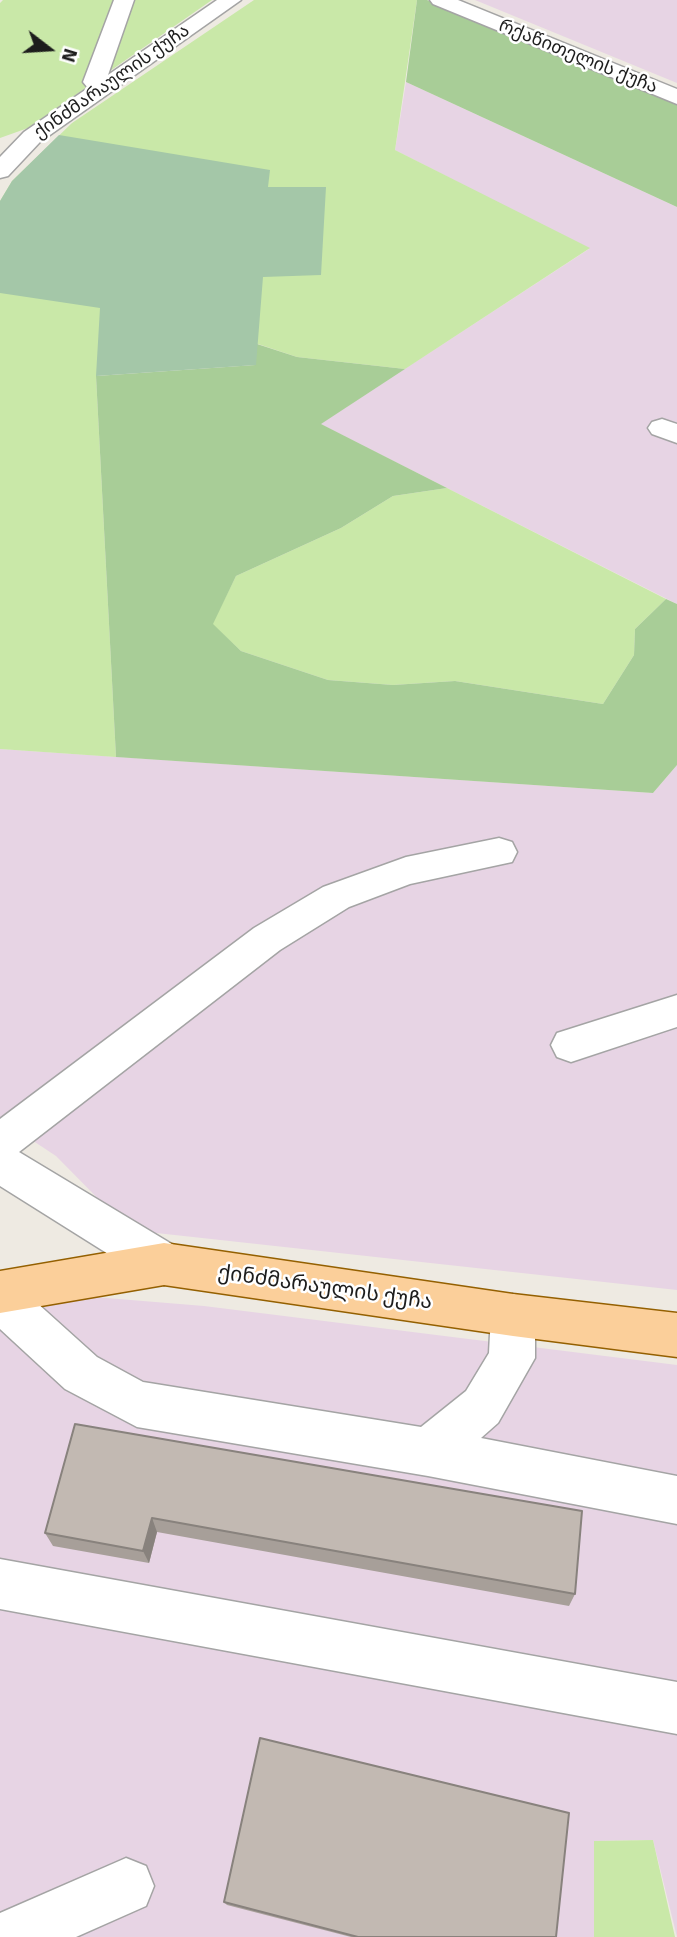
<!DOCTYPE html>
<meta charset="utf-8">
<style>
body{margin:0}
#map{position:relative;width:677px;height:1937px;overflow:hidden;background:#eeeae2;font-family:Signika,sans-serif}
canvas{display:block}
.north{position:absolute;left:14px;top:14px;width:70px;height:70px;-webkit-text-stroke:5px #fff;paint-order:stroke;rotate:107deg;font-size:19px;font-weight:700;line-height:28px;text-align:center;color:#1d1d1d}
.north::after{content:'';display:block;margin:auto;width:24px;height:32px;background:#1d1d1d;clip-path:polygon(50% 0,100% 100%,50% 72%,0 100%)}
</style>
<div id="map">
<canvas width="677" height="1937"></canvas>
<div class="north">N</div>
</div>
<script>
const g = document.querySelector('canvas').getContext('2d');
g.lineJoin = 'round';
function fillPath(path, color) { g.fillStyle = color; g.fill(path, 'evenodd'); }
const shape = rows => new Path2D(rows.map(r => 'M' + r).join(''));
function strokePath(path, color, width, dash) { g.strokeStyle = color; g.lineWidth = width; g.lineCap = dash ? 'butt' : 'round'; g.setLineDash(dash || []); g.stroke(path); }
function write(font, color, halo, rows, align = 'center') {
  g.font = font + ' Signika,"Noto Sans Georgian",sans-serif'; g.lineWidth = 5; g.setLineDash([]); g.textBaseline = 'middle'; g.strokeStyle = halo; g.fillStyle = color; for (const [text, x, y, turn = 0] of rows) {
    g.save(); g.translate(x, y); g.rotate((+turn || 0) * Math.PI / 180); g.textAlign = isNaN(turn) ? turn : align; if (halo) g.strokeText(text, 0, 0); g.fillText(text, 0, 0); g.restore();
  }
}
fillPath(shape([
 [475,0,677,0,677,83],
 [406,82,677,207,677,604,320,424,589,249,395,150],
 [0,749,653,793,677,765,677,1290,129,1230,56,1156,0,1119],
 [82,1296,204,1306,677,1365,677,1937,653,1840,594,1841,594,1937,0,1937,0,1320]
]), '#e7d4e4');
fillPath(shape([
 [3,0,212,0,28,128,0,138,0,3],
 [254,0,417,0,395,150,590,248,405,369,297,357,258,344,96,376,116,757,0,749,0,201,12,181,72,123],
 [447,488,666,599,635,629,634,655,603,704,455,681,393,685,328,680,241,651,212,624,236,576,341,528,393,496],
 [653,1840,675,1937,594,1937,594,1841]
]), '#c9e8a8');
fillPath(shape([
 [417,0,427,0,677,103,677,207,406,82],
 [257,344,297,357,405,369,321,424,447,488,393,496,341,528,236,576,213,624,241,651,328,680,393,685,455,681,603,704,634,655,635,629,666,599,677,604,677,765,653,793,116,757,96,376,255,365]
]), '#a8cd97');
fillPath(shape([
 [59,135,270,170,268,187,326,187,321,275,263,277,256,365,96,376,100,308,0,293,0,201,12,181]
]), '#a4c7a8');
const minor = shape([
 [114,0,134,0,108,75,217,0,241,0,40,142,8,176,0,178,0,157,24,132,88,88,83,82,114,0],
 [430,0,458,0,677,89,677,104,433,4,430,0],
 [662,419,677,424,677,443,652,434,648,428,652,422,662,419],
 [499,838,512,842,517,852,512,862,410,884,349,907,280,950,19,1152,180,1249,186,1264,180,1279,164,1285,148,1279,0,1186,0,1119,254,928,323,887,406,857,499,838],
 [677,995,677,1027,571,1062,557,1057,551,1045,557,1033,677,995],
 [0,1278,16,1284,97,1357,143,1382,421,1427,466,1391,489,1353,491,1315,497,1300,513,1294,529,1300,535,1315,535,1358,498,1423,481,1438,677,1476,677,1524,428,1476,137,1427,65,1389,0,1329,0,1278],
 [0,1559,677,1682,677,1734,0,1609,0,1559],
 [126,1858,146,1866,154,1886,146,1906,76,1937,0,1937,0,1913,126,1858]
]);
const major = shape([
 [164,1243,513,1294,677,1313,677,1357,513,1336,164,1285,0,1313,0,1271,164,1243]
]);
strokePath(minor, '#a4a4a4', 3);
strokePath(major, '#946001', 3);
fillPath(minor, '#fff');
fillPath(major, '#fbcf9a');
fillPath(shape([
 [75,1424,575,1594,569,1606,157,1532,149,1563,53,1546,45,1533],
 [224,1902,556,1937,351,1937,227,1905]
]), '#a79f99');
fillPath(shape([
 [152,1518,157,1532,149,1563,143,1551]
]), '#88827d');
const building = shape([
 [75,1424,582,1511,575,1594,152,1518,143,1551,45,1533,75,1424],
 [260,1738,569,1813,556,1937,358,1937,224,1902,260,1738]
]);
fillPath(building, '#c2b9b2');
strokePath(building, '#88827d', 2);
write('18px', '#1d1d1d', '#fff', [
 ["რქაწითელის ქუჩა",578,57,22],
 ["ქინძმარაულის ქუჩა",112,82,-35]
]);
write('21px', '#1d1d1d', '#fff', [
 ["ქინძმარაულის ქუჩა",325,1288,8]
]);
</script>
